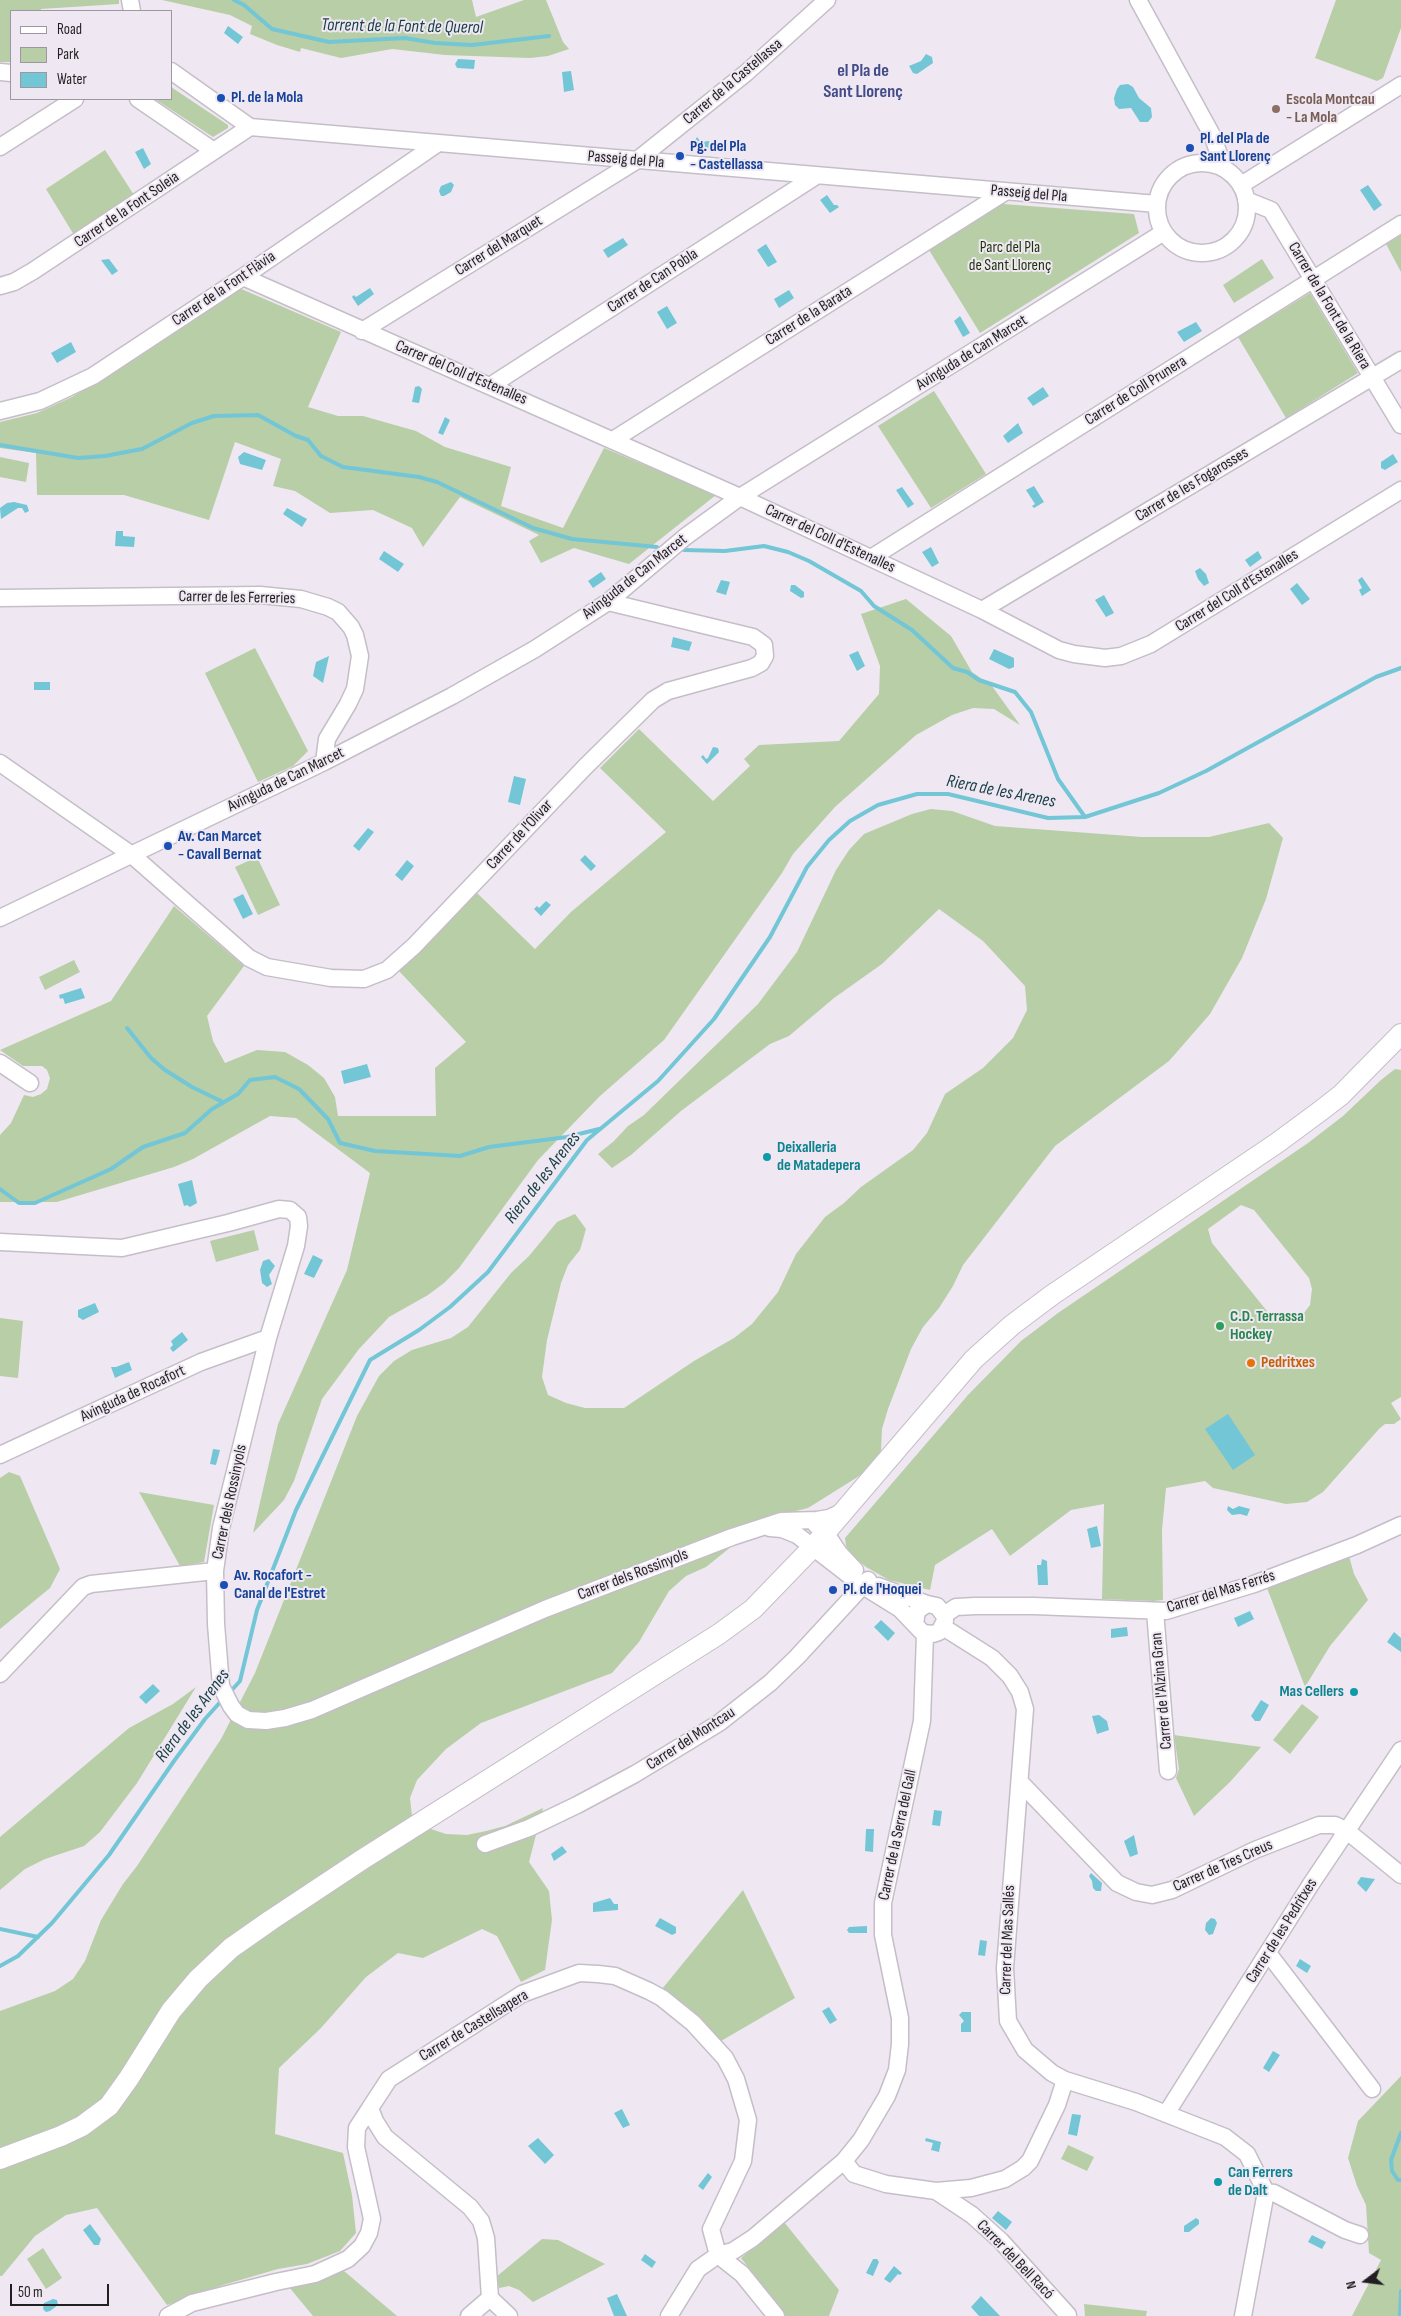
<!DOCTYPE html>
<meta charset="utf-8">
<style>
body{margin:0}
#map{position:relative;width:1401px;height:2316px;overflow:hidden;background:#efe8f2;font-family:"Sofia Sans Condensed",sans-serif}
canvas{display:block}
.legend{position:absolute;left:10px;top:10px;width:162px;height:90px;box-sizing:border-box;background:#efe8f2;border:1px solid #9d989f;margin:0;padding:6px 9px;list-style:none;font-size:15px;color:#211f22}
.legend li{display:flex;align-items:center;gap:10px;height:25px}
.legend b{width:25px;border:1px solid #9d989f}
.north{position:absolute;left:1341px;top:2256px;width:50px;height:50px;-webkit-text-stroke:4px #efe8f2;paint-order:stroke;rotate:255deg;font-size:14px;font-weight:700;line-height:20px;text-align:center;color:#211f22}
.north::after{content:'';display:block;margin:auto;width:18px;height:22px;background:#211f22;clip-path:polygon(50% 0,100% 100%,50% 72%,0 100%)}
.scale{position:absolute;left:10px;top:2284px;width:99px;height:22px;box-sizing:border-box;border:2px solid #211f22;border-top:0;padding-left:6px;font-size:15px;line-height:18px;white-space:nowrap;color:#211f22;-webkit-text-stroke:4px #efe8f2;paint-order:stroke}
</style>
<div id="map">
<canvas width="1401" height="2316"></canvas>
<ul class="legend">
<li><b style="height:6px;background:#fff"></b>Road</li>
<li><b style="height:14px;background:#b7cea7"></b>Park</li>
<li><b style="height:14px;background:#72c6d6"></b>Water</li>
</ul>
<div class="north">N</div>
<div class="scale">50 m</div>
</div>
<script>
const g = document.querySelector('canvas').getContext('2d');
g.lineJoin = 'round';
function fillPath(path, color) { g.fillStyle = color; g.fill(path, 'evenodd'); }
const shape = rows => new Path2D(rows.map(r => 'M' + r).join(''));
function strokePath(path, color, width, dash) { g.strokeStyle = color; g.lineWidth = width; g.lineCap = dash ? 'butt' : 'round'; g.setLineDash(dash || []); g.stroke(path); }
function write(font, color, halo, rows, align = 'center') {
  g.font = font + ' "Sofia Sans Condensed",sans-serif'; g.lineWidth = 4; g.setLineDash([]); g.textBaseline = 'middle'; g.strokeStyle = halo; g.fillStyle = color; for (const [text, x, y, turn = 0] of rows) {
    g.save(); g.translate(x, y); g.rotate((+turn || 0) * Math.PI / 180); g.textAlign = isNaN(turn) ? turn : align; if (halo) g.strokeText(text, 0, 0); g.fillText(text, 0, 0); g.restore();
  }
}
fillPath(shape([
 [0,0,119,0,119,4,41,9,41,11,11,11,11,62,0,62],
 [162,0,472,0,476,17,524,0,546,0,563,42,569,49,548,56,530,58,445,55,392,49,341,58,301,48,300,52,277,45,250,34,252,26,230,15],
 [1336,0,1401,0,1401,28,1383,78,1377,81,1315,58],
 [171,87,228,125,228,128,213,137,155,99,171,99],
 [105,150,134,195,74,235,46,189],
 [1003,204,1134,214,1139,233,980,333,929,250],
 [1401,235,1401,272,1386,244],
 [1262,259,1274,278,1234,303,1223,285],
 [239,288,341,332,308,407,338,416,363,416,416,431,445,447,511,467,501,506,563,528,604,448,716,495,629,564,574,548,541,563,529,541,539,535,460,497,423,547,412,528,373,510,330,513,295,491,273,486,281,459,235,442,209,520,124,495,37,495,36,453,0,448,0,422,37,413,72,397,117,369],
 [1310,293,1358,373,1286,418,1238,337],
 [934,391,986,474,931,508,878,426],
 [0,457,29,463,26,482,0,477],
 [906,599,951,636,972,672,992,686,1020,725,994,709,973,708,952,715,916,735,835,807,793,854,782,873,664,1040,600,1096,538,1160,459,1268,444,1283,428,1295,389,1317,359,1349,322,1399,294,1481,284,1500,253,1533,278,1424,347,1270,370,1173,296,1118,270,1116,193,1159,174,1167,57,1202,0,1202,0,1135,11,1123,24,1095,33,1097,41,1094,47,1089,50,1078,47,1070,42,1066,23,1066,0,1050,111,1001,174,906,244,966,207,1016,213,1041,225,1063,257,1050,285,1052,308,1065,324,1078,335,1097,338,1116,436,1116,435,1068,466,1042,399,971,477,893,535,949,571,912,666,832,600,768,639,729,713,801,750,766,744,759,759,745,839,741,879,694,880,666,861,614],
 [255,648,308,751,293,766,258,782,205,673],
 [931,809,952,811,995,826,1142,837,1209,837,1269,823,1283,838,1266,899,1242,958,1210,1014,1169,1061,1055,1146,963,1265,953,1286,939,1308,923,1327,911,1349,888,1409,882,1429,881,1450,872,1468,808,1508,788,1513,737,1542,706,1567,686,1576,669,1591,639,1642,612,1673,481,1723,446,1749,417,1780,410,1798,412,1816,428,1828,446,1834,467,1835,486,1831,505,1826,543,1808,529,1862,549,1891,552,1920,545,1970,521,1982,497,1936,482,1929,423,1958,398,1953,366,1977,321,2028,279,2068,275,2134,343,2153,352,2195,356,2233,340,2251,307,2264,278,2269,223,2285,167,2305,97,2208,66,2215,35,2236,2,2276,0,2276,0,2011,55,1991,73,1979,85,1961,101,1920,123,1884,137,1866,221,1739,255,1673,357,1416,379,1376,394,1361,412,1350,451,1338,468,1327,511,1273,529,1256,557,1222,575,1214,586,1229,580,1250,568,1265,561,1283,547,1340,542,1377,548,1395,566,1403,585,1408,624,1408,694,1361,734,1338,752,1324,778,1292,796,1254,825,1217,844,1203,861,1187,913,1150,927,1133,945,1094,983,1068,1013,1038,1027,1010,1025,986,983,941,939,909,882,964,834,998,789,1036,770,1044,681,1111,631,1155,612,1168,598,1154,614,1141,628,1126,644,1115,758,1004,797,952,836,870,849,850,864,834,912,814],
 [257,857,280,905,258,915,235,867],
 [74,960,80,972,45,990,39,977],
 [1395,1069,1401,1070,1401,1397,1391,1403,1401,1419,1394,1424,1385,1424,1379,1429,1323,1492,1307,1502,1286,1504,1213,1488,1205,1481,1166,1488,1162,1530,1163,1600,1154,1601,1102,1599,1104,1504,1071,1510,1010,1556,992,1529,935,1565,930,1590,889,1580,866,1567,851,1554,846,1546,845,1538,968,1395,1021,1341,1058,1313,1308,1143,1343,1116,1381,1080],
 [1241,1205,1254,1210,1309,1278,1312,1289,1310,1305,1304,1313,1298,1317,1281,1322,1271,1316,1212,1243,1208,1229],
 [254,1230,259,1250,216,1262,210,1241],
 [0,1318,23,1321,18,1378,0,1376],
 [9,1472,20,1476,60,1569,50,1588,0,1629,0,1478],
 [139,1492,214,1505,204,1562,180,1566],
 [1349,1556,1354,1574,1368,1600,1330,1646,1305,1687,1267,1588],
 [196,1687,137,1783,100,1832,84,1846,45,1859,25,1869,0,1890,0,1837,129,1728,173,1704],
 [1302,1704,1319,1717,1290,1754,1273,1740],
 [1174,1735,1261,1747,1230,1782,1194,1816,1176,1778,1179,1769],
 [743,1890,795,1998,721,2041,687,2006,662,1989],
 [1401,2076,1401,2316,1352,2316,1381,2260,1369,2253,1366,2205,1357,2186,1348,2158,1358,2121],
 [1068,2145,1094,2157,1087,2171,1061,2159],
 [784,2222,839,2290,829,2316,786,2316,741,2258],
 [542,2239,558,2240,605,2264,533,2302,519,2290,509,2286,499,2288,496,2277],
 [43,2248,62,2278,46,2289,27,2259],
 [344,2271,397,2316,313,2316,289,2287,325,2278],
 [1084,2304,1147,2311,1146,2316,1085,2316]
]), '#b7cea7');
fillPath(shape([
 [228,26,243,37,238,44,224,33],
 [926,54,932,57,933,63,917,74,913,73,909,66,921,61],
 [458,59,475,60,474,69,457,68,455,64],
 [571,71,574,90,564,92,562,72],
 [1128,84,1133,87,1139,98,1151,108,1152,117,1148,122,1140,122,1131,108,1119,109,1115,105,1114,98,1117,89,1120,85],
 [697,137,701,142,709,141,710,147,707,149,693,147,693,143],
 [143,148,151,164,144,169,135,152],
 [451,182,454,185,451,192,444,196,441,196,439,191,441,186],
 [1368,185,1382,205,1374,211,1360,190],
 [827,195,834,205,837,205,839,207,830,213,820,200],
 [623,238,628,245,608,258,603,250],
 [766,244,777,262,768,267,757,250],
 [109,259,118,271,112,275,101,260],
 [370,288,374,294,358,306,352,297,354,295,356,297],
 [789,290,794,298,779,308,774,299],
 [667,306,677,323,667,329,657,312],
 [960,316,970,333,963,337,954,321],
 [1196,322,1202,331,1184,342,1177,332],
 [71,342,76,352,57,363,51,353],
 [419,386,422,389,419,403,412,402,415,387],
 [1043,387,1049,396,1033,406,1027,398],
 [445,417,450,420,443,435,438,433],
 [1018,423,1023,433,1008,443,1003,436],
 [244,452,266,460,262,470,240,464,238,457],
 [1393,454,1398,462,1385,470,1381,468,1381,462],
 [1034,486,1044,502,1034,508,1032,506,1035,504,1026,490],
 [902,487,914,504,908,508,896,490],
 [14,502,27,505,29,511,25,513,22,508,18,508,1,519,0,508,7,503],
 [287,508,307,519,302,527,283,514],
 [116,531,123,531,123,536,135,537,134,547,115,546],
 [931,547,939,563,932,567,922,552],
 [384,551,404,564,398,572,379,559],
 [1258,551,1262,558,1250,567,1245,560],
 [1200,568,1206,574,1209,583,1204,586,1198,579,1195,571],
 [601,572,606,579,593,588,588,581],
 [1362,577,1371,590,1362,596,1359,590,1362,588,1358,580],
 [721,580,730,582,726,595,716,592],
 [1297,583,1310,599,1302,605,1290,589],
 [791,585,795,585,804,592,804,597,801,598,790,591],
 [1104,595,1114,613,1106,617,1095,600],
 [673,637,692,642,689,651,671,647],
 [994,649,1014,658,1014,667,1009,669,989,659],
 [858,651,865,666,857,671,849,655],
 [329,656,323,683,313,676,316,662],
 [34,682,50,682,50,690,34,690],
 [713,747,718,748,719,752,707,764,701,757,703,755,706,759,708,758],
 [514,776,526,779,520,805,508,802],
 [368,828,374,832,359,851,353,846],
 [585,855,596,866,591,871,580,860],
 [407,860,414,866,402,881,395,875],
 [243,894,253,914,243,919,233,899],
 [546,901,551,905,541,916,534,909,537,906,539,908],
 [81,988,85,998,65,1004,63,998,60,999,59,995],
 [367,1064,371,1077,344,1084,341,1071],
 [192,1180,197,1203,190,1207,187,1205,184,1206,178,1184],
 [313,1255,323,1260,314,1278,304,1274],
 [269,1259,275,1266,269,1275,272,1284,267,1287,262,1283,260,1270,263,1261],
 [95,1303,99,1312,83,1320,78,1317,78,1310],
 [182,1332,188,1340,173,1352,170,1348,173,1345,171,1341],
 [129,1362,132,1370,115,1378,111,1367,116,1367],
 [1228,1414,1255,1455,1233,1470,1205,1429],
 [213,1449,220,1450,216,1465,210,1464],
 [1228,1506,1233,1509,1239,1506,1250,1509,1247,1516,1240,1514,1232,1515,1227,1510],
 [1097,1526,1101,1546,1091,1548,1087,1529],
 [1042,1559,1047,1561,1048,1585,1038,1585,1037,1565,1041,1565],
 [1250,1611,1254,1619,1238,1627,1234,1618],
 [881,1620,895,1633,888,1641,874,1627],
 [1127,1627,1128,1636,1111,1638,1111,1629],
 [1394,1632,1401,1638,1401,1652,1387,1642],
 [153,1684,160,1691,146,1704,139,1697],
 [1261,1700,1269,1705,1260,1721,1255,1721,1251,1716],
 [1099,1715,1107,1721,1109,1730,1097,1734,1092,1716],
 [934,1810,942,1811,940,1826,932,1825],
 [866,1829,874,1829,873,1852,865,1851],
 [1134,1835,1138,1854,1130,1857,1124,1841],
 [562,1846,567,1852,554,1861,551,1854],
 [1091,1873,1102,1883,1101,1891,1096,1891,1093,1888,1092,1881,1089,1876],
 [1361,1877,1375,1879,1366,1892,1357,1883],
 [610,1898,614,1904,618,1904,618,1910,593,1912,593,1903],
 [660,1918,676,1927,676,1933,672,1935,655,1926],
 [1211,1918,1215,1919,1217,1923,1213,1934,1209,1935,1205,1930,1206,1923],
 [867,1926,867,1933,849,1933,847,1930,849,1927],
 [980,1940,987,1941,985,1956,978,1955],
 [1300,1959,1311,1966,1307,1973,1296,1966],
 [829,2007,837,2020,830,2024,822,2011],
 [962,2012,971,2012,971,2032,961,2032,961,2024,964,2021,959,2015],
 [1273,2051,1280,2055,1269,2072,1263,2068],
 [622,2109,630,2125,623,2128,614,2113],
 [1072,2114,1081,2115,1077,2136,1068,2134],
 [538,2138,554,2155,545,2164,528,2146],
 [926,2138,941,2142,939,2152,931,2150,933,2143,925,2141],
 [708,2173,712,2177,703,2190,698,2186],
 [998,2211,1012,2222,1006,2230,992,2218],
 [1196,2218,1199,2220,1199,2224,1189,2232,1184,2232,1184,2226],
 [90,2224,101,2239,99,2245,94,2245,83,2230],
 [1312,2235,1326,2242,1322,2249,1308,2242],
 [645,2254,656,2262,652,2268,641,2260],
 [873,2259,877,2259,879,2262,873,2276,866,2273],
 [894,2266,902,2273,900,2275,898,2274,890,2283,884,2279],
 [617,2294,627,2316,614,2316,607,2298],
 [981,2296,1000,2316,979,2316,971,2307],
 [53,2299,57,2300,58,2305,50,2311,46,2312,43,2309,44,2303]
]), '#72c6d6');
strokePath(shape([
 [234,0,244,5,272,29,329,42,405,38,435,43,472,45,549,36],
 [0,445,78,458,105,456,142,449,192,423,214,416,258,415,296,436,308,440,321,456,343,467,419,477,437,482,533,528,572,539,657,547],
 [684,550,725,551,764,546,788,552,809,561,861,591,874,606,912,630,953,668,967,672,979,680,1015,692,1031,712,1058,779,1085,817],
 [127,1028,151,1058,165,1070,192,1087,223,1102],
 [0,1189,19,1203,35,1203,111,1169,143,1147,185,1133,212,1109,238,1094,250,1080,275,1077,299,1089,328,1119,340,1143,375,1151,460,1156,489,1147,567,1137,599,1129],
 [230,1692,240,1681,257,1610,296,1510,370,1360,419,1330,450,1307,488,1272,587,1140,658,1081,714,1019,770,937,807,867,829,840,850,821,878,805,917,794,948,794,1048,818,1085,817,1159,793,1206,771,1376,677,1401,668],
 [0,1929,38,1937],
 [0,1966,18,1956,52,1923,109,1855,174,1761,205,1719,223,1699],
 [1401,2133,1391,2160,1392,2171,1398,2180,1401,2180],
 [1400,2316,1401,2291]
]), '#72c6d6', 4);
const minor = shape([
 [130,0,132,11],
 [1138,0,1212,135,1224,168],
 [171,71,250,127,1157,204],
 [0,72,11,73],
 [138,99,214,151],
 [0,147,75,99],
 '1157 208a45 45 0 1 1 90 0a45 45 0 1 1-90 0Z',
 [1241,185,1401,85],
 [1246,200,1271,210,1401,425],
 [243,277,740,497,982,610,1059,650,1074,654,1105,658,1121,656,1151,644,1401,490],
 [0,286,14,282,33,271,250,127],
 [362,331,636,161,746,73,827,0],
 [490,386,816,176],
 [0,411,40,401,93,376,243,277,437,144],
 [613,440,1005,192],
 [871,558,1401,224],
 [0,598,260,595,301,599,328,607,338,612,351,627,355,635,360,656,355,689,348,704,327,739,324,762],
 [982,610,1401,360],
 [0,763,132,855,249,958,267,967,331,978,364,979,387,970,414,946,585,767,653,700,668,691,752,668,761,663,765,656,764,645,753,637,608,602],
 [0,918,324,762,452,696,535,649,608,602,685,537,740,497,1164,232],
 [0,1063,30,1083],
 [0,1242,122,1248,228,1223,279,1209,290,1210,298,1217,299,1226,296,1246,268,1338,221,1528,215,1571,216,1624,221,1686,231,1706,237,1714,248,1720,266,1721,285,1718,312,1710,545,1609,732,1537,781,1521,817,1520,829,1518,844,1511],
 [0,1455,201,1362,268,1338],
 [816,1525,825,1532,839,1553,855,1570],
 [770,1528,782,1529,797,1535,863,1586,900,1609,923,1633,933,1634,939,1632,945,1621,944,1615,937,1606,927,1604,917,1611,915,1624],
 [878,1586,927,1604],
 [1155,1611,1168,1771],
 [944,1615,956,1607,975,1606,1034,1606,1166,1611,1254,1584,1357,1545,1401,1525],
 [943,1627,992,1658,1010,1676,1020,1692,1025,1709,1005,1968,1008,2021,1025,2050,1052,2073,1065,2080,1136,2102,1225,2137,1247,2154,1266,2192,1243,2316],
 [0,1674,83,1587,91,1584,215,1571],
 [1020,1782,1117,1883,1136,1892,1152,1895,1172,1890,1255,1850,1319,1825,1335,1825,1347,1831,1401,1875],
 [485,1844,529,1828,577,1805,635,1774,719,1723,770,1683,797,1657,868,1580],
 [1268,1953,1372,2089],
 [1166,2114,1311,1884,1401,1750],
 [844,2161,854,2174,867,2178,886,2184,936,2191,971,2188,1005,2179,1023,2168,1030,2161,1057,2105,1065,2080],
 [936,2191,972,2215,1001,2241,1068,2315],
 [1266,2192,1274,2193,1345,2230,1360,2235],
 [718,2255,733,2251,753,2238,844,2161,861,2140,887,2096,897,2070,900,2044,900,2018,883,1935,883,1903,922,1721,925,1634],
 [718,2255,742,2274,776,2316],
 [490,2298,486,2238,481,2221,470,2207,385,2137,375,2121,370,2108,389,2079,522,1994,579,1973,598,1974,615,1976,649,1991,662,1998,693,2023,725,2058,736,2079,748,2120,743,2161,711,2229,718,2255,698,2269,669,2316],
 [490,2298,509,2316],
 [168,2316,192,2303,276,2282,315,2274,348,2259,362,2246,369,2233,372,2219,356,2147,357,2128,370,2108],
 [469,2316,490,2298]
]);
const tertiary = shape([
 [0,2159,61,2136,82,2126,109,2106,129,2078,171,2011,198,1979,231,1948,271,1920,363,1859,719,1634,753,1609,813,1547,974,1359,1012,1325,1052,1295,1277,1143,1319,1112,1341,1095,1401,1034]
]);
strokePath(minor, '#c5bec8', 19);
strokePath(tertiary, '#c5bec8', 22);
strokePath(minor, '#fff', 16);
strokePath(tertiary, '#fff', 20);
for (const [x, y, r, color] of [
 [221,98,5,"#1a4fb4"],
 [1276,109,5,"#8d6e63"],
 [1190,148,5,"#1a4fb4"],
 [680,156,5,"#1a4fb4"],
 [168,846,5,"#1a4fb4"],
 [767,1157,5,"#0f9aa8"],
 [1220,1326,5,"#2e9e5b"],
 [1251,1363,5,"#e8710a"],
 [224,1585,5,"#1a4fb4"],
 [833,1590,5,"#1a4fb4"],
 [1354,1692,5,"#0f9aa8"],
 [1218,2182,5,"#0f9aa8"]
]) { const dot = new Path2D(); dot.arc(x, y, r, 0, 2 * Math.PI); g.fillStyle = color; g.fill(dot); strokePath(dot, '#efe8f2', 2); }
write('16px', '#211f22', '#efe8f2', [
 ["Carrer de la Castellassa",733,82,-40],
 ["Passeig del Pla",626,160,5],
 ["Passeig del Pla",1029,194,5],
 ["Carrer de la Font Soleia",127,210,-34],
 ["Carrer del Marquet",499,246,-32],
 ["Carrer de Can Pobla",653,281,-33],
 ["Carrer de la Font Flàvia",224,289,-34],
 ["Carrer de la Font de la Riera",1329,306,59],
 ["Carrer de la Barata",809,316,-32],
 ["Avinguda de Can Marcet",972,353,-32],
 ["Carrer del Coll d'Estenalles",461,373,23],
 ["Carrer de Coll Prunera",1136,391,-32],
 ["Carrer de les Fogarosses",1192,485,-31],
 ["Carrer del Coll d'Estenalles",830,539,25],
 ["Avinguda de Can Marcet",635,577,-38],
 ["Carrer del Coll d'Estenalles",1237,591,-32],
 ["Carrer de les Ferreries",237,598,1],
 ["Avinguda de Can Marcet",286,780,-26],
 ["Carrer de l'Olivar",520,835,-47],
 ["Avinguda de Rocafort",133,1394,-25],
 ["Carrer dels Rossinyols",230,1502,-78],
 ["Carrer dels Rossinyols",633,1575,-21],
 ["Carrer del Mas Ferrés",1221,1592,-17],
 ["Carrer de l'Alzina Gran",1162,1691,-95],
 ["Carrer del Montcau",691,1739,-33],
 ["Carrer de la Serra del Gall",898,1835,-78],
 ["Carrer de Tres Creus",1223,1866,-24],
 ["Carrer de les Pedritxes",1282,1931,-58],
 ["Carrer del Mas Sallés",1008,1940,-88],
 ["Carrer de Castellsapera",474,2026,-31],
 ["Carrer del Bell Racó",1015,2260,46]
]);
write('bold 16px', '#164399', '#efe8f2', [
 ["Pl. de la Mola",231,98],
 ["Pl. del Pla de",1200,139],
 ["Sant Llorenç",1200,157],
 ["Pg. del Pla",690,147],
 ["- Castellassa",690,165],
 ["Av. Can Marcet",178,837],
 ["- Cavall Bernat",178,855],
 ["Av. Rocafort -",234,1576],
 ["Canal de l'Estret",234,1594],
 ["Pl. de l'Hoquei",843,1590]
], 'left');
write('bold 16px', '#785e54', '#efe8f2', [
 ["Escola Montcau",1286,100],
 ["- La Mola",1286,118]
], 'left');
write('16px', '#1d3209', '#efe8f2', [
 ["Parc del Pla",1010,248],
 ["de Sant Llorenç",1010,266]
]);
write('bold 16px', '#0d838f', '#efe8f2', [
 ["Deixalleria",777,1148],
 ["de Matadepera",777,1166],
 ["Mas Cellers",1344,1692,"right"],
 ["Can Ferrers",1228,2173],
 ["de Dalt",1228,2191]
], 'left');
write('bold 16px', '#27864d', '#efe8f2', [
 ["C.D. Terrassa",1230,1317],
 ["Hockey",1230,1335]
], 'left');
write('bold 16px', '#c56008', '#efe8f2', [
 ["Pedritxes",1261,1363]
], 'left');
write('italic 18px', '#173f46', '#efe8f2', [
 ["Torrent de la Font de Querol",402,27,1],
 ["Riera de les Arenes",1001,792,11],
 ["Riera de les Arenes",543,1178,-52],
 ["Riera de les Arenes",193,1716,-53]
]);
write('bold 18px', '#434c89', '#efe8f2', [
 ["el Pla de",863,71],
 ["Sant Llorenç",863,92]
]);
</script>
